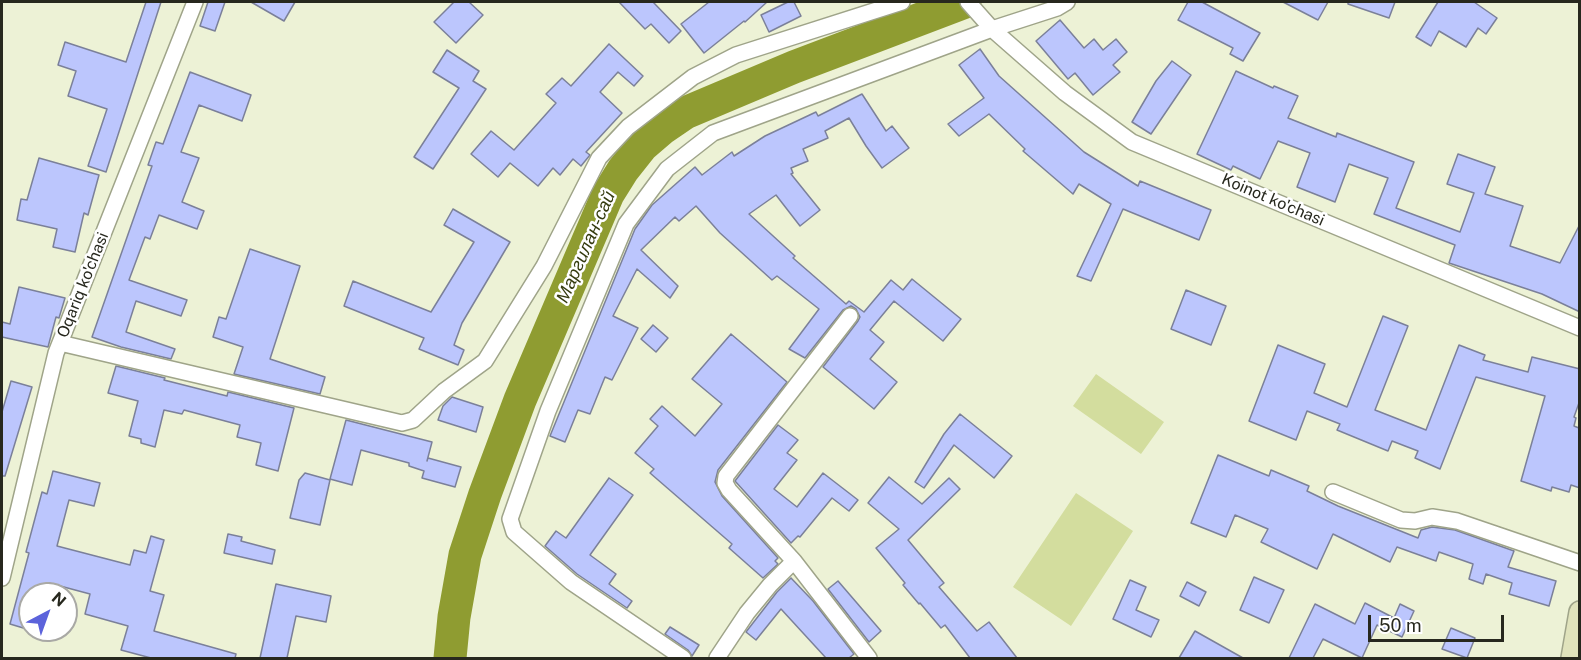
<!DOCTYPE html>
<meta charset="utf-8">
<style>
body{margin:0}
#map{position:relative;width:1581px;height:660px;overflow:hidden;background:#edf2d6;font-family:"Public Sans",sans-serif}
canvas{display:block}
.frame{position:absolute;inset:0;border:3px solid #27281e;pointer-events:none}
.north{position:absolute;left:18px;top:582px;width:60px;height:60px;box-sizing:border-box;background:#fff;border:2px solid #a9a9a5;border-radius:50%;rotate:41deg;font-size:16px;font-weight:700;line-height:24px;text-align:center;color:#27281e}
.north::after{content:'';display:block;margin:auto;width:21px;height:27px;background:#5c63db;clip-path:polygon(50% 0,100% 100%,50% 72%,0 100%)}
.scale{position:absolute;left:1368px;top:615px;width:136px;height:27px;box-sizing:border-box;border:3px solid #27281e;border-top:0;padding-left:8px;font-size:18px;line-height:21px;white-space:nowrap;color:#27281e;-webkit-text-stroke:4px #fff;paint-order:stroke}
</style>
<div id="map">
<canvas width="1581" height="660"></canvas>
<div class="frame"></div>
<div class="north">N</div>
<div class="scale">50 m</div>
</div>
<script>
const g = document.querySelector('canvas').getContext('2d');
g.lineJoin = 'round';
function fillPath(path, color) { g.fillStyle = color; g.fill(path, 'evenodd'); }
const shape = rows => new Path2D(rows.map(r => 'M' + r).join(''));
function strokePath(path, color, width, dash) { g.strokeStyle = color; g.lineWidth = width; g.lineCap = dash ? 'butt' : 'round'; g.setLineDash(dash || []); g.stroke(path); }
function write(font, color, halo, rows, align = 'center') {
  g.font = font + ' "Public Sans",sans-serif'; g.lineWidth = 5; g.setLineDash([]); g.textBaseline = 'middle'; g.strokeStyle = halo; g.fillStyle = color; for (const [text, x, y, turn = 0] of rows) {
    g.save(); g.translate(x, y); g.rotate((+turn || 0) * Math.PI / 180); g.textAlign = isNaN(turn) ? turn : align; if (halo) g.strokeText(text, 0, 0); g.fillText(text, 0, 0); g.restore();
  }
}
fillPath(shape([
 [1096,374,1164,422,1141,454,1073,406],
 [1076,493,1133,531,1071,626,1013,587]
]), '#d3dd9e');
strokePath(shape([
 [450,658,454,617,465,555,485,494,520,400,608,194,623,170,642,146,663,128,685,113,794,67,965,2]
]), '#8f9c31', 33);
const building = shape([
 [146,2,161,2,106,172,88,166,107,109,68,96,76,71,58,65,65,42,126,62,146,2],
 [208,2,225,2,215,31,200,26,208,2],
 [251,2,295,2,284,21,251,2],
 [454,2,469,2,483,15,456,43,434,22,454,2],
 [619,2,653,2,681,31,669,43,651,24,645,29,619,2],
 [709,2,767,2,745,22,744,21,704,53,681,24,709,2],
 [788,2,794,2,801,16,769,32,761,15,788,2],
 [1188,2,1202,2,1260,33,1243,61,1230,54,1233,48,1178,20,1188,2],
 [1283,2,1328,2,1318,20,1283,2],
 [1348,2,1395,2,1389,18,1348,4,1348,2],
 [1438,2,1474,2,1497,18,1486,34,1478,28,1466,47,1439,31,1431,46,1416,37,1438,2],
 [1060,20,1084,48,1094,39,1103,50,1116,39,1127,52,1113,65,1120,72,1093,95,1075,73,1068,79,1036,41,1060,20],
 [609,44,643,76,634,86,618,72,600,92,622,113,586,152,590,155,581,166,573,159,560,175,553,168,538,186,510,163,498,177,471,154,491,131,514,150,556,103,546,94,562,78,571,86,609,44],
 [980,49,999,76,1084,152,1138,186,1140,181,1211,210,1199,240,1123,209,1091,281,1077,276,1111,204,1079,184,1073,194,1023,151,1025,149,989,114,959,136,948,124,984,98,959,65,980,49],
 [447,50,479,71,473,81,486,89,433,169,414,157,459,88,433,72,447,50],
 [1172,61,1191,75,1151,134,1132,122,1156,81,1172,61],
 [1236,71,1273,88,1274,86,1298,96,1288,118,1336,137,1337,133,1414,162,1396,208,1460,232,1474,193,1447,184,1458,154,1495,167,1485,194,1523,206,1510,246,1560,263,1580,224,1580,312,1542,294,1449,263,1455,245,1374,214,1388,178,1349,164,1335,202,1297,187,1310,153,1278,141,1260,179,1233,166,1231,170,1197,154,1236,71],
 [190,72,251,95,242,121,199,105,181,152,199,158,182,202,204,211,197,229,159,215,150,239,145,237,129,280,187,300,181,316,136,301,126,332,175,349,171,359,121,347,92,337,152,166,148,165,156,142,163,144,190,72],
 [862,94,886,131,892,126,909,148,882,168,866,146,849,118,825,131,828,138,803,149,808,161,791,168,793,173,791,174,820,210,800,226,776,195,749,214,795,256,793,258,846,304,849,301,864,312,891,280,903,290,912,279,961,319,943,341,894,301,870,330,884,342,870,359,897,382,874,409,823,367,858,321,860,317,856,309,851,306,843,310,805,358,789,349,819,309,777,276,772,280,720,233,696,206,679,221,675,217,641,250,678,286,670,298,637,269,613,316,638,328,612,380,605,377,590,414,578,410,565,442,550,436,635,229,652,205,695,167,702,175,732,152,734,156,765,136,816,112,818,116,862,94],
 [39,158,99,175,88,215,84,213,75,252,53,247,57,229,17,220,21,199,27,200,39,158],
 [453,209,510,242,462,323,454,345,464,350,458,365,419,349,424,338,344,306,353,281,431,312,474,242,444,225,453,209],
 [250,249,300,266,270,359,325,377,320,394,234,374,243,347,213,337,219,317,226,319,250,249],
 [19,287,65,298,59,318,56,317,48,347,2,337,2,322,10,324,19,287],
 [1186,290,1226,306,1211,345,1171,329,1186,290],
 [1383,316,1408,326,1375,410,1426,430,1459,345,1485,355,1483,360,1528,372,1532,357,1580,369,1580,400,1574,417,1576,418,1574,426,1579,428,1580,488,1571,485,1569,492,1552,487,1551,491,1521,481,1545,396,1476,377,1440,469,1415,458,1418,451,1392,441,1388,451,1337,430,1340,424,1307,411,1296,440,1249,421,1278,345,1325,364,1314,393,1347,407,1383,316],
 [653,325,668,338,656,352,641,339,653,325],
 [731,334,787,382,718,470,715,482,722,496,778,558,775,561,778,564,763,578,729,548,732,544,650,473,654,469,635,453,658,426,650,419,662,406,695,436,722,404,692,379,731,334],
 [116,366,165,378,164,380,227,396,228,392,294,408,278,471,256,465,261,443,237,437,240,425,184,410,182,414,164,410,155,447,141,443,141,439,129,436,138,401,108,393,116,366],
 [11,381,32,387,5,476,2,476,2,412,11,381],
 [452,397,483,407,476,432,438,420,443,406,452,397],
 [960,414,1012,456,994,478,954,445,924,488,915,482,944,434,960,414],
 [346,420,432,442,427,461,428,458,461,467,455,487,422,478,424,471,409,466,409,463,361,450,352,485,330,479,346,420],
 [778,425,798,440,787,453,797,460,774,489,797,507,823,473,858,500,849,511,832,498,800,537,798,536,791,543,735,481,778,425],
 [1218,455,1269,476,1271,470,1309,486,1307,491,1338,506,1418,538,1421,530,1432,527,1455,530,1514,551,1508,567,1556,581,1549,606,1509,594,1512,583,1486,574,1483,584,1469,579,1473,564,1439,552,1436,561,1397,547,1390,562,1333,534,1317,569,1261,542,1268,529,1235,515,1226,537,1191,523,1218,455],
 [53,471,100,483,94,506,69,500,57,546,130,565,134,550,146,553,151,536,164,540,150,591,164,595,154,631,236,654,235,658,151,658,121,650,128,626,85,614,90,594,49,583,46,594,30,594,30,630,10,624,29,553,26,552,42,492,47,494,53,471],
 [305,473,330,480,320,525,290,518,299,480,305,473],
 [889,477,922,504,949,478,960,489,908,540,944,583,939,587,977,631,989,622,1017,658,970,658,945,625,941,628,920,603,919,604,903,585,905,583,876,548,899,529,868,503,889,477],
 [609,478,633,495,590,555,616,574,609,584,632,601,627,608,577,574,545,546,556,531,566,538,609,478],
 [228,534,242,537,241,541,275,550,272,564,224,553,228,534],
 [1254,577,1284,590,1269,623,1240,610,1254,577],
 [791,578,813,601,854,654,849,658,826,658,781,609,756,640,746,632,777,592,791,578],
 [1130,580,1146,587,1136,610,1159,620,1151,637,1113,619,1130,580],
 [838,581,881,631,869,642,828,589,838,581],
 [1187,582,1206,592,1199,606,1180,596,1187,582],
 [276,584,331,596,326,622,296,616,287,658,260,658,276,584],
 [1365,603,1394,618,1400,604,1414,611,1402,637,1377,625,1362,658,1323,639,1313,658,1289,658,1315,604,1355,624,1365,603],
 [670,627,699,645,692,656,688,650,665,634,670,627],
 [1451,628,1475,638,1467,658,1442,649,1451,628],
 [1195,631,1243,658,1179,658,1195,631]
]);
fillPath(building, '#bcc6fd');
strokePath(building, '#7b8099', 1.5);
const street = shape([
 [968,2,992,29,1065,93,1132,142,1580,328],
 [850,316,726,476,725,483,729,490,794,561,869,658],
 [60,343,402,423,413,420,444,391,485,361,544,266,599,158,628,127,693,77,736,55,902,2],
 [1333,492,1401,520,1415,521,1432,517,1457,521,1580,563],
 [2,578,56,353,195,2],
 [683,658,571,582,514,532,510,519,548,411,626,224,667,169,713,133,992,29,1057,8,1067,2],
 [717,658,747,613,770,585,794,561]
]);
const secondary = shape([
 [1572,658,1580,612]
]);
strokePath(street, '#9fa489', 18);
strokePath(secondary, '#9fa489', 24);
strokePath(street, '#fff', 15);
strokePath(secondary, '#e0e3bc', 21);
write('16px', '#27281e', '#fff', [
 ["Koinot ko'chasi",1273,200,23],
 ["Oqariq ko'chasi",83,285,-68]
]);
write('italic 18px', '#363c10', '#fff', [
 ["Маргилан-сай",586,247,-66]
]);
</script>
